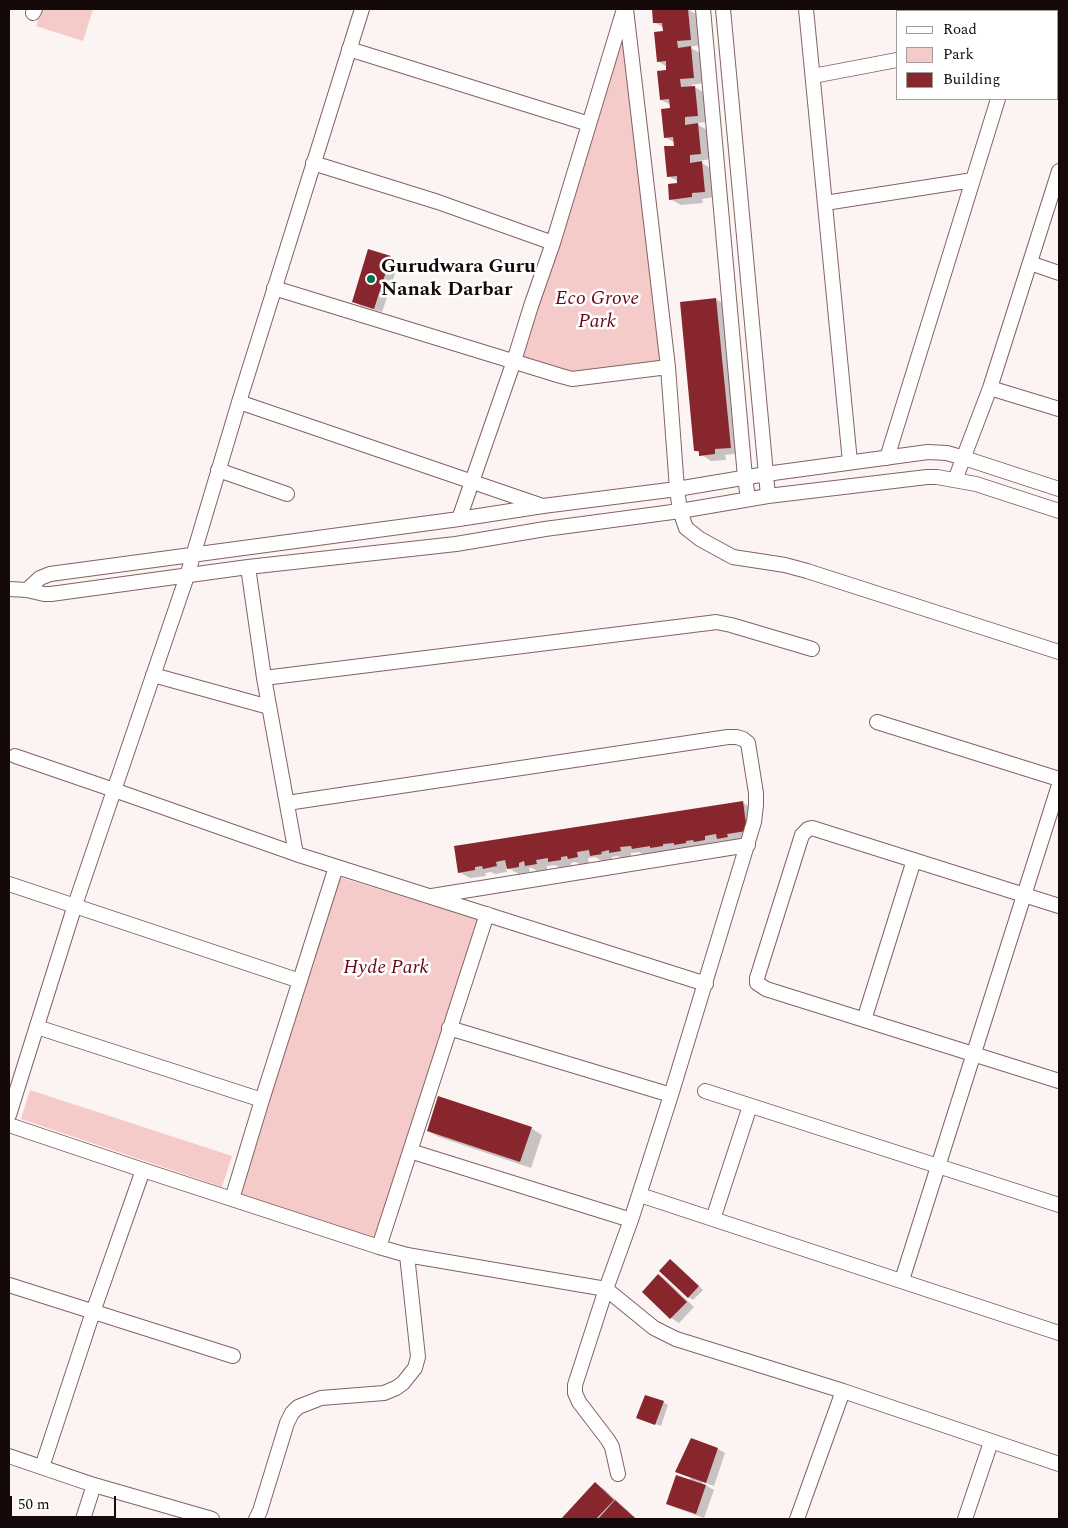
<!DOCTYPE html>
<style>
body{margin:0}
#map{position:relative;width:1068px;height:1528px;overflow:hidden;background:#fbf4f3;font-family:Spectral,serif}
canvas{display:block}
.frame{position:absolute;inset:0;border:10px solid #150a09;pointer-events:none}
.legend{position:absolute;left:896px;top:10px;width:162px;height:90px;box-sizing:border-box;background:#fff;border:1px solid #a19d9d;margin:0;padding:6px 9px;list-style:none;font-size:15px;color:#150a09}
.legend li{display:flex;align-items:center;gap:10px;height:25px}
.legend b{width:25px;border:1px solid #a19d9d}
.scale{position:absolute;left:10px;top:1496px;width:106px;height:22px;box-sizing:border-box;border:2px solid #150a09;border-top:0;padding-left:6px;font-size:15px;line-height:18px;white-space:nowrap;color:#150a09;-webkit-text-stroke:4px #fff;paint-order:stroke}
</style>
<div id="map">
<canvas width="1068" height="1528"></canvas>
<div class="frame"></div>
<ul class="legend">
<li><b style="height:6px;background:#fff"></b>Road</li>
<li><b style="height:14px;background:#f4cbc9"></b>Park</li>
<li><b style="height:14px;background:#87272d"></b>Building</li>
</ul>
<div class="scale">50 m</div>
</div>
<script>
const g = document.querySelector('canvas').getContext('2d');
g.lineJoin = 'round';
function fillPath(path, color) { g.fillStyle = color; g.fill(path, 'evenodd'); }
const shape = rows => new Path2D(rows.map(r => 'M' + r).join(''));
function strokePath(path, color, width, dash) { g.strokeStyle = color; g.lineWidth = width; g.lineCap = dash ? 'butt' : 'round'; g.setLineDash(dash || []); g.stroke(path); }
function write(font, color, halo, rows, align = 'center') {
  g.font = font + ' Spectral,serif'; g.lineWidth = 5; g.setLineDash([]); g.textBaseline = 'middle'; g.strokeStyle = halo; g.fillStyle = color; for (const [text, x, y, turn = 0] of rows) {
    g.save(); g.translate(x, y); g.rotate((+turn || 0) * Math.PI / 180); g.textAlign = isNaN(turn) ? turn : align; if (halo) g.strokeText(text, 0, 0); g.fillText(text, 0, 0); g.restore();
  }
}
fillPath(shape([
 [42,9,93,9,83,41,36,26],
 [624,24,663,365,570,374,521,358],
 [339,877,479,920,374,1240,238,1196],
 [30,1090,232,1156,222,1187,21,1119]
]), '#f4cbc9');
fillPath(shape([
 [653,9,687,9,698,15,701,45,689,47,702,54,704,83,691,85,705,93,708,122,695,123,709,131,711,159,698,161,712,169,715,197,702,199,703,203,681,205,670,199,679,184,679,182,668,176,675,147,675,143,665,137,672,109,671,105,661,100,668,71,667,67,658,61,664,32,664,28,654,22],
 [369,251,391,257,399,262,382,312,361,306,353,301],
 [716,299,727,306,741,453,725,455,726,460,711,461,696,451],
 [742,802,753,809,757,836,738,839,738,843,729,844,723,841,715,842,716,846,686,850,684,848,673,850,673,852,644,855,639,852,631,853,631,857,621,858,618,856,612,857,612,860,602,861,595,857,588,858,589,863,580,865,576,862,571,863,571,866,560,868,555,865,547,866,547,870,537,871,532,868,529,868,530,872,519,874,506,867,507,872,495,874,491,872,485,873,486,876,470,878,459,872,455,847],
 [531,1128,542,1135,531,1168,439,1137,428,1131],
 [671,1261,676,1264,703,1290,693,1300,688,1297],
 [659,1275,666,1280,694,1307,679,1323,671,1318,643,1291],
 [663,1402,668,1405,661,1426,643,1420],
 [718,1449,725,1453,714,1486,702,1482,702,1483,714,1490,704,1518,676,1508,668,1504,691,1478,677,1472],
 [595,1484,603,1488,637,1519,562,1519]
]), '#0003');
fillPath(shape([
 [652,9,688,9,691,40,677,41,678,48,691,46,694,78,680,79,681,87,695,86,698,116,685,117,685,125,698,123,701,154,690,155,690,163,702,161,705,192,692,193,692,197,669,200,668,184,677,183,677,176,667,177,664,146,674,146,673,137,664,138,661,109,670,108,669,99,660,100,657,71,666,70,666,61,657,62,654,32,663,31,662,23,653,23],
 [368,249,391,256,374,309,352,302],
 [716,298,731,448,715,449,715,454,699,456,699,451,694,451,680,302],
 [743,801,747,831,727,834,728,837,717,839,716,834,705,836,705,840,694,842,693,840,686,841,686,843,674,845,674,843,663,844,663,846,650,848,650,846,632,849,631,846,620,847,621,851,609,853,609,850,601,852,602,854,590,856,589,850,577,852,578,857,568,859,567,856,561,857,561,860,548,862,548,858,536,860,537,864,525,866,524,861,519,863,519,867,507,869,505,860,496,862,497,866,483,869,482,866,475,867,475,870,458,873,454,846],
 [438,1096,532,1127,520,1162,427,1131],
 [670,1259,699,1286,688,1298,659,1271],
 [658,1274,687,1302,670,1319,642,1292],
 [645,1395,664,1401,655,1425,636,1418],
 [691,1438,718,1448,706,1483,675,1472],
 [676,1475,706,1485,696,1514,666,1504],
 [595,1482,614,1500,596,1519,561,1519],
 [615,1500,636,1519,598,1519]
]), '#87272d');
const minor = shape([
 [626,9,668,367,677,489,680,511,686,528,700,539,733,557,785,565,807,571,1059,652],
 [703,9,745,477,748,499],
 [723,9,768,496],
 [806,9,850,462],
 [1026,11,1026,9],
 [33,13,35,9],
 [349,49,589,124],
 [813,76,897,60],
 [313,163,438,202,553,243],
 [825,203,973,180],
 [1030,263,1059,273],
 [274,288,561,376,572,379,668,367],
 [990,388,1059,409],
 [239,402,540,505],
 [887,458,998,99],
 [218,470,287,494],
 [955,480,990,388,1059,171],
 [459,519,514,361,531,306,553,243,624,9],
 [248,567,264,678,296,854],
 [9,589,27,590,44,594,51,594,248,567,456,544,545,529,680,511,768,496,927,477,937,477,976,484,1059,511],
 [27,590,40,578,50,574,459,519,543,506,677,489,766,474,928,452,947,453,964,458,1059,489],
 [153,675,269,707],
 [264,678,709,623,716,622,731,625,812,649],
 [877,722,1059,779],
 [15,756,114,790,296,854,706,984],
 [287,803,728,737,737,737,743,739,748,743,756,793,756,805,754,822,671,1095,631,1220,606,1289,575,1385,575,1393,579,1402,608,1440,612,1447,618,1474],
 [9,884,300,981],
 [432,896,748,845],
 [1059,906,812,828,808,829,802,835,757,978,757,983,766,989,1059,1081],
 [864,1020,914,860],
 [37,1027,262,1100],
 [449,1028,671,1095],
 [705,1091,1059,1205],
 [9,1115,75,905,187,576,239,402,362,9],
 [9,1125,143,1170,379,1247,407,1255,606,1289,654,1328,676,1339,843,1391,1059,1464],
 [410,1151,631,1220],
 [640,1195,1059,1333],
 [232,1199,262,1100,336,867],
 [713,1219,750,1106],
 [379,1247,487,914],
 [902,1280,1059,785],
 [9,1285,233,1356],
 [9,1456,94,1485,212,1519],
 [42,1467,93,1312,143,1170],
 [83,1519,94,1485],
 [256,1519,260,1511,287,1423,292,1413,298,1407,321,1398,384,1393,396,1388,403,1383,415,1368,418,1357,407,1255],
 [797,1519,843,1391],
 [965,1519,991,1442]
]);
strokePath(minor, '#826362', 16);
strokePath(minor, '#fff', 14);
for (const [x, y, r, color] of [
 [371,279,5,"#00734d"]
]) { const dot = new Path2D(); dot.arc(x, y, r, 0, 2 * Math.PI); g.fillStyle = color; g.fill(dot); strokePath(dot, '#fff', 2); }
write('bold 20px', '#150a09', '#fff', [
 ["Gurudwara Guru",381,268],
 ["Nanak Darbar",381,291]
], 'left');
write('italic 20px', '#680616', '#fff', [
 ["Eco Grove",597,300],
 ["Park",597,323],
 ["Hyde Park",386,969]
]);
</script>
